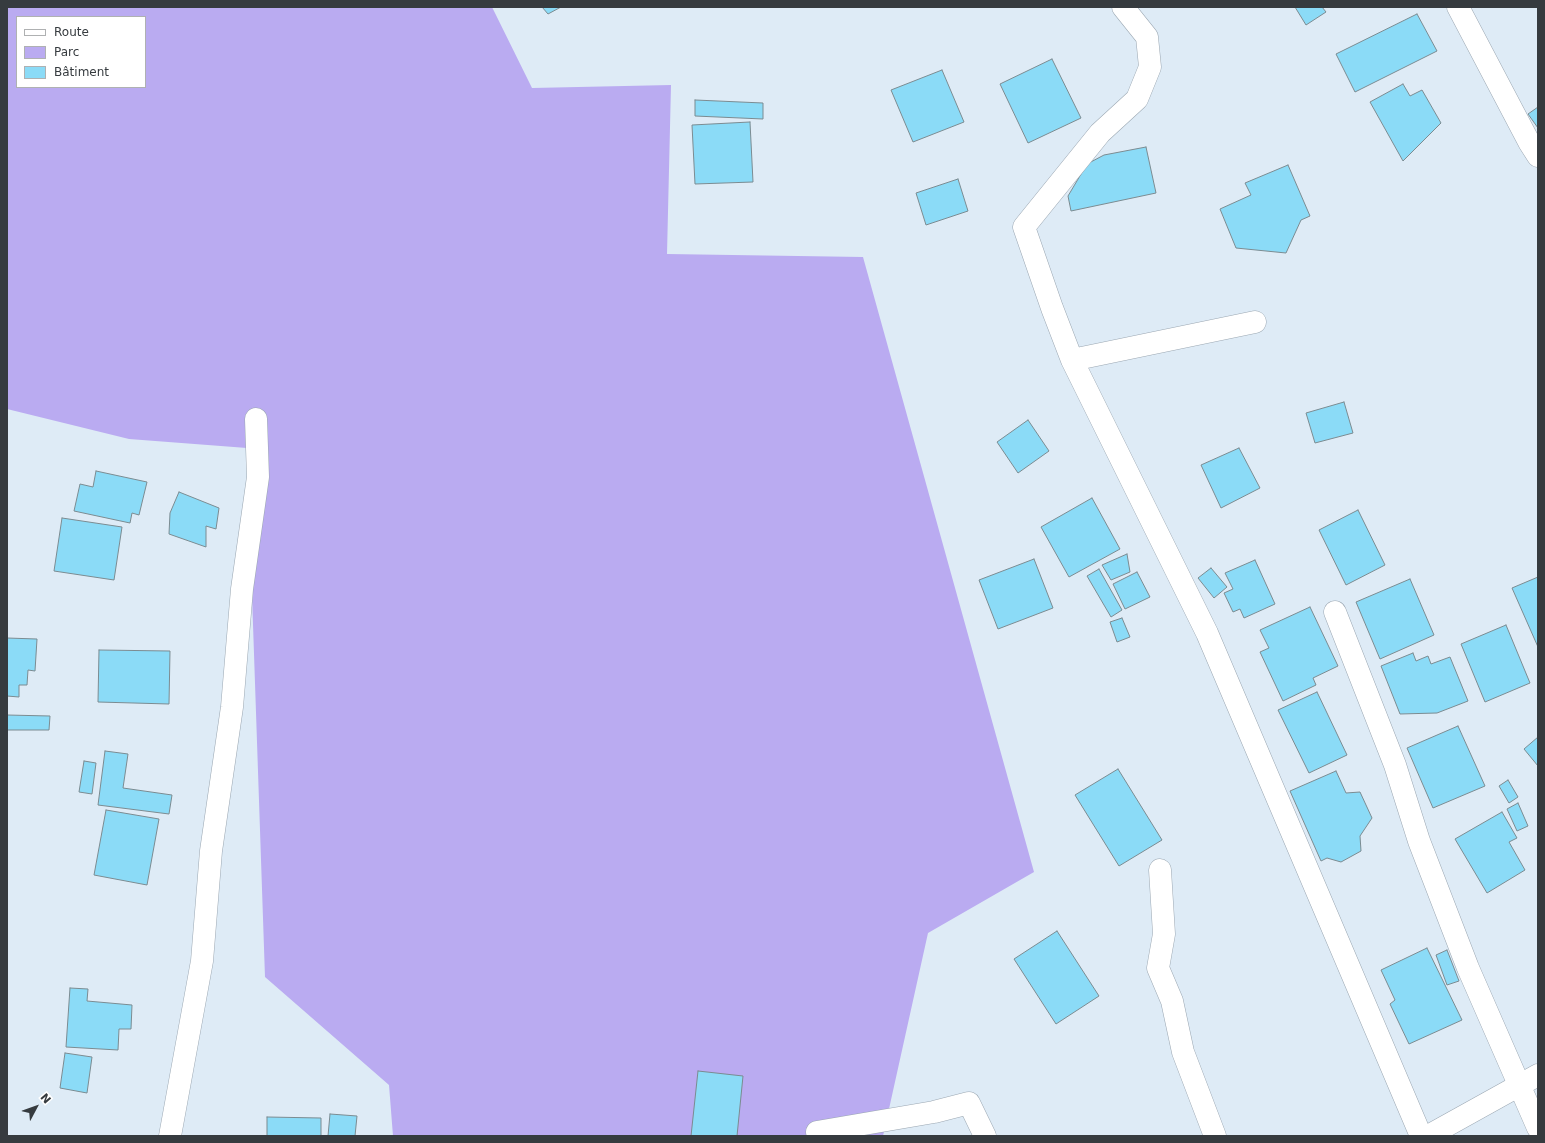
<!DOCTYPE html>
<meta charset="utf-8">
<style>
body{margin:0}
#map{position:relative;width:1545px;height:1143px;overflow:hidden;background:#deebf6;font-family:"DejaVu Sans",sans-serif}
canvas{display:block}
.frame{position:absolute;inset:0;border:8px solid #363b3f;pointer-events:none}
.legend{position:absolute;left:16px;top:16px;width:130px;height:72px;box-sizing:border-box;background:#fff;border:1px solid #afb1b2;margin:0;padding:5px 7px;list-style:none;font-size:12px;color:#363b3f}
.legend li{display:flex;align-items:center;gap:8px;height:20px}
.legend b{width:20px;border:1px solid #afb1b2}
.north{position:absolute;left:16px;top:1087px;width:40px;height:40px;-webkit-text-stroke:3px #fff;paint-order:stroke;rotate:49deg;font-size:11px;font-weight:700;line-height:16px;text-align:center;color:#363b3f}
.north::after{content:'';display:block;margin:auto;width:14px;height:18px;background:#363b3f;clip-path:polygon(50% 0,100% 100%,50% 72%,0 100%)}
</style>
<div id="map">
<canvas width="1545" height="1143"></canvas>
<div class="frame"></div>
<ul class="legend">
<li><b style="height:5px;background:#fff"></b>Route</li>
<li><b style="height:11px;background:#baabf1"></b>Parc</li>
<li><b style="height:11px;background:#8bdbf7"></b>Bâtiment</li>
</ul>
<div class="north">N</div>
</div>
<script>
const g = document.querySelector('canvas').getContext('2d');
g.lineJoin = 'round';
function fillPath(path, color) { g.fillStyle = color; g.fill(path, 'evenodd'); }
const shape = rows => new Path2D(rows.map(r => 'M' + r).join(''));
function strokePath(path, color, width, dash) { g.strokeStyle = color; g.lineWidth = width; g.lineCap = dash ? 'butt' : 'round'; g.setLineDash(dash || []); g.stroke(path); }
fillPath(shape([
 [7,7,492,7,532,88,671,85,667,254,863,257,1034,872,928,933,883,1136,393,1136,389,1085,265,977,247,448,129,439,7,409],
 [17,17,145,17,145,87,17,87]
]), '#baabf1');
const building = shape([
 [542,7,561,7,548,14,542,7],
 [1295,7,1322,7,1326,12,1306,25,1295,7],
 [1417,14,1437,51,1355,92,1336,54,1417,14],
 [1052,59,1081,118,1028,143,1000,84,1052,59],
 [942,70,964,122,913,142,891,90,942,70],
 [1403,84,1410,96,1422,90,1441,123,1403,161,1370,102,1403,84],
 [695,100,763,103,763,119,695,116,695,100],
 [1538,107,1538,128,1528,114,1538,107],
 [750,122,753,182,695,184,692,125,750,122],
 [1146,147,1156,193,1071,211,1068,196,1087,164,1104,155,1146,147],
 [1288,165,1310,216,1301,220,1286,253,1236,248,1220,209,1251,195,1245,183,1288,165],
 [958,179,968,211,926,225,916,193,958,179],
 [1344,402,1353,433,1315,443,1306,413,1344,402],
 [1028,420,1049,451,1018,473,997,442,1028,420],
 [1239,448,1260,488,1221,508,1201,465,1239,448],
 [96,471,147,482,139,515,132,513,130,523,74,511,80,484,93,487,96,471],
 [179,492,219,508,216,529,206,526,206,547,169,534,170,513,179,492],
 [1092,498,1120,549,1069,577,1041,527,1092,498],
 [1358,510,1385,565,1346,585,1319,530,1358,510],
 [62,518,122,527,114,580,54,571,62,518],
 [1127,554,1130,572,1111,580,1102,565,1127,554],
 [1034,559,1053,608,998,629,979,580,1034,559],
 [1255,560,1275,604,1244,618,1240,609,1233,612,1224,593,1233,589,1225,573,1255,560],
 [1211,568,1227,587,1214,598,1198,578,1211,568],
 [1099,569,1122,610,1111,617,1087,576,1099,569],
 [1137,572,1150,597,1125,609,1113,584,1137,572],
 [1538,577,1538,647,1512,588,1538,577],
 [1410,579,1434,635,1380,659,1356,602,1410,579],
 [1310,607,1338,666,1313,678,1316,685,1283,701,1260,652,1269,648,1260,630,1310,607],
 [1122,618,1130,637,1117,642,1110,622,1122,618],
 [1506,625,1530,683,1485,702,1461,644,1506,625],
 [7,638,37,639,35,671,28,670,27,685,19,685,19,697,7,696,7,638],
 [99,650,170,651,169,704,98,702,99,650],
 [1413,653,1416,661,1428,656,1431,664,1450,657,1468,701,1437,713,1400,714,1381,666,1413,653],
 [1317,692,1347,755,1309,773,1278,710,1317,692],
 [7,715,50,716,49,730,7,730,7,715],
 [1458,726,1485,786,1433,808,1407,748,1458,726],
 [1538,737,1538,766,1524,749,1538,737],
 [105,751,128,754,123,788,172,795,169,814,98,805,105,751],
 [84,761,96,763,92,794,79,792,84,761],
 [1118,769,1162,840,1119,866,1075,795,1118,769],
 [1336,771,1346,793,1360,792,1372,818,1360,836,1361,851,1341,862,1327,858,1321,861,1290,791,1336,771],
 [1508,780,1518,797,1509,803,1499,786,1508,780],
 [1518,803,1528,826,1517,831,1507,809,1518,803],
 [106,810,159,819,147,885,94,875,106,810],
 [1502,812,1517,838,1509,842,1525,870,1487,893,1455,839,1502,812],
 [1057,931,1099,996,1056,1024,1014,959,1057,931],
 [1427,948,1462,1020,1409,1044,1390,1004,1395,1000,1381,970,1427,948],
 [1447,950,1459,981,1447,985,1436,955,1447,950],
 [70,988,88,989,87,1001,132,1005,131,1029,119,1029,118,1050,66,1047,70,988],
 [65,1053,92,1057,87,1093,60,1088,65,1053],
 [698,1071,743,1076,737,1136,691,1136,698,1071],
 [330,1114,357,1116,355,1136,328,1136,330,1114],
 [267,1117,321,1118,321,1136,267,1136,267,1117]
]);
fillPath(building, '#8bdbf7');
strokePath(building, '#7b8b91', 1);
const street = shape([
 [1123,7,1147,37,1150,67,1137,99,1100,133,1024,227,1052,308,1072,360,1207,633,1421,1136],
 [1458,7,1529,142,1538,156],
 [1072,360,1255,322],
 [1335,612,1395,765,1419,841,1468,968,1538,1128],
 [1160,870,1164,934,1158,968,1172,1001,1183,1052,1215,1136],
 [817,1132,934,1112,969,1103,985,1136],
 [170,1136,202,961,211,851,232,707,242,589,258,477,256,419]
]);
const secondary = shape([
 [1428,1136,1538,1075]
]);
strokePath(street, '#9ba7b2', 23);
strokePath(secondary, '#9ba7b2', 23);
strokePath(street, '#fff', 22);
strokePath(secondary, '#fff', 22);
</script>
